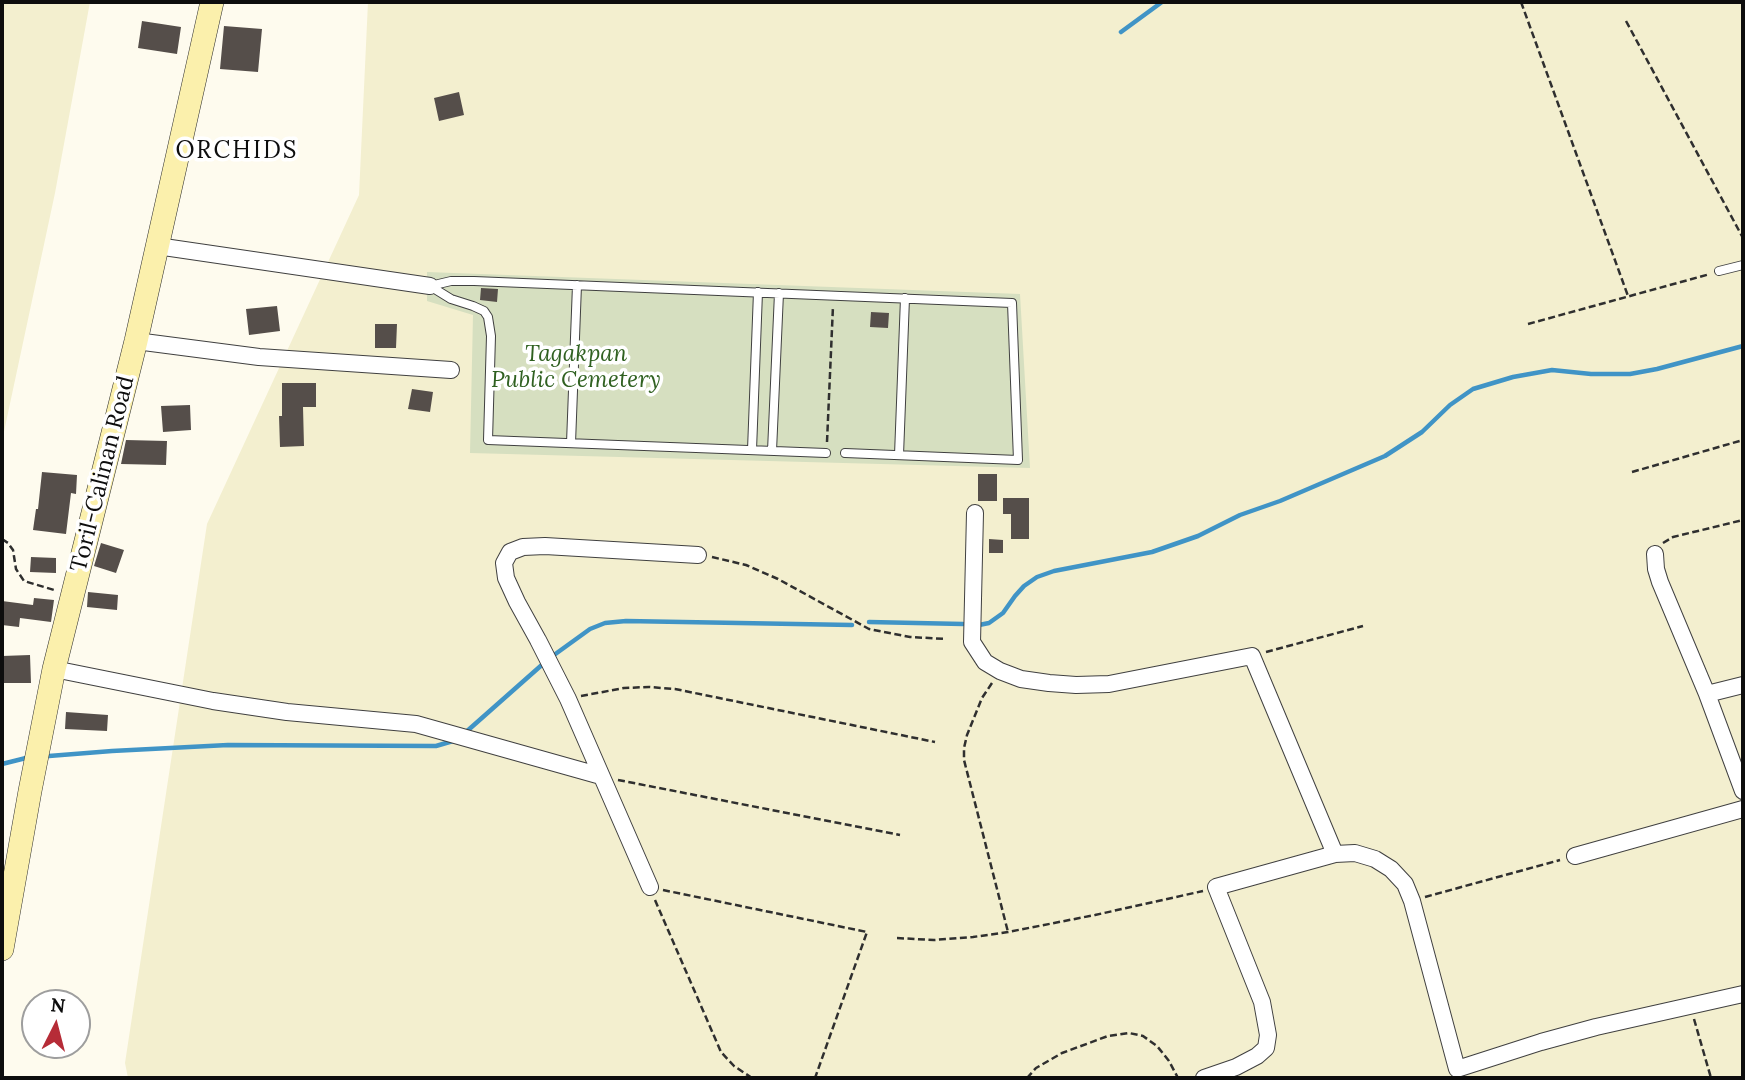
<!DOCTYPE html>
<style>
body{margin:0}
#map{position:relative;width:1745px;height:1080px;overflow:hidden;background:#fefbee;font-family:Lora,serif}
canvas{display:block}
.frame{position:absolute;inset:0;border:4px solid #0d0d0d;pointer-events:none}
.north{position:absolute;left:21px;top:989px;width:70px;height:70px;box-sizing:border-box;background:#fff;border:2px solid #9e9e9e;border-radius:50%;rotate:6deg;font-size:19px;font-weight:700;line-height:28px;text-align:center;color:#0d0d0d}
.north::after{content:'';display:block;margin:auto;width:24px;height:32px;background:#b62c37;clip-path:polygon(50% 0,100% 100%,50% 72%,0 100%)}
</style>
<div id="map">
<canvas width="1745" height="1080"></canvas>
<div class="frame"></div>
<div class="north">N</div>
</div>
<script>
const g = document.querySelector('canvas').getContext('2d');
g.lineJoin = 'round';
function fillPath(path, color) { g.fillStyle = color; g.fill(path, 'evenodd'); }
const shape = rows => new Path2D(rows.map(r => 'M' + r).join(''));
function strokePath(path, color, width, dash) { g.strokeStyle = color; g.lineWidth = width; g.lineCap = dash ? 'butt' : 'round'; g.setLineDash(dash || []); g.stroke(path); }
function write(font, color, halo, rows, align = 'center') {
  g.font = font + ' Lora,serif'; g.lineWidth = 7; g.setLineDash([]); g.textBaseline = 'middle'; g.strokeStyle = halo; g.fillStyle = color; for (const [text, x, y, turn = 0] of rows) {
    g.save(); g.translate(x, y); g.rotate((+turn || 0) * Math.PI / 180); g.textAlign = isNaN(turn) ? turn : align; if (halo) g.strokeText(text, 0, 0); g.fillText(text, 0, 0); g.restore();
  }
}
fillPath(shape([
 [2,2,90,2,55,193,2,441],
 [368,2,1743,2,1743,1078,128,1078,125,1063,207,524,359,195]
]), '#f3efcf');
fillPath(shape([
 [427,272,1020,294,1030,468,470,453,473,315,427,301]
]), '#d6dfc0');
strokePath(shape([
 [1121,32,1162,2],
 [869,622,963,624],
 [979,625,989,623,1003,613,1015,596,1024,586,1037,577,1054,571,1152,552,1198,536,1240,515,1280,501,1385,456,1422,432,1450,405,1473,389,1513,377,1552,370,1591,374,1630,374,1657,369,1743,346],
 [554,655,590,629,605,623,626,621,852,625],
 [466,732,544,663],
 [49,756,112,751,228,745,436,746,453,741],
 [2,764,26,758]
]), '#4094c6', 4.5);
fillPath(shape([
 [142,21,181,27,177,54,138,48],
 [224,26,262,29,258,72,220,69],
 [459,92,464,115,439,121,434,98],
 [481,288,498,289,497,302,480,300],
 [277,306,280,331,249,335,246,309],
 [871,312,889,313,888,328,870,327],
 [375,324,397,324,396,348,375,348],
 [282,383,316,383,316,407,303,407,304,446,280,447,279,416,282,416],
 [412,389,433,392,430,412,408,409],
 [190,405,191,430,163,432,161,406],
 [126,440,167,441,166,465,121,464],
 [42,472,77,475,76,494,71,493,66,534,33,530,36,509,38,509],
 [978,474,997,474,997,501,978,501],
 [1003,498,1029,498,1029,539,1011,539,1011,514,1003,514],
 [989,539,1003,540,1003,553,989,553],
 [101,543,124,550,116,573,94,566],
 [31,557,56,558,56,573,30,572],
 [88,592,118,595,117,610,87,607],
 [34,598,54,600,51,622,20,618,19,627,2,625,2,601,33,605],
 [30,655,31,683,2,683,2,656],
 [66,712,108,715,107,731,65,729]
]), '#554e4a');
const lane = shape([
 [1719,271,1743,265],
 [430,286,451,281,474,281,1012,303,1018,460,845,453],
 [430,286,451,299,473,306,484,311,488,317,491,336,488,440,826,453],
 [571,443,577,285],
 [752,450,758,292],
 [772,451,779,293],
 [899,455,905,298]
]);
const street = shape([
 [157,246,430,286],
 [136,341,259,357,451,370],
 [975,513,972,642,985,662,1000,671,1021,679,1049,683,1076,685,1109,684,1252,656,1335,854],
 [1655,554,1656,569,1660,582,1707,694,1743,791],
 [54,669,213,701,287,712,416,724,601,776],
 [1707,694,1743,685],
 [1575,856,1743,809],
 [650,887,568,699,538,640,517,602,506,578,504,563,510,552,523,547,545,546,698,555],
 [1204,1078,1236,1067,1257,1056,1266,1048,1268,1035,1262,1002,1216,887,1335,854,1355,853,1375,859,1391,869,1405,884,1412,901,1457,1069,1541,1042,1596,1027,1743,994]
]);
const secondary = shape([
 [2,949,30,791,54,669,136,341,212,2]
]);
strokePath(lane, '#404040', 10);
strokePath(street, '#404040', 18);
strokePath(secondary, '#2f2f2f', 24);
strokePath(shape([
 [1521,2,1628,296],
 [1626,21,1743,238],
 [1528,324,1710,274],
 [827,442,833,306],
 [1632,472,1743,440],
 [2,539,8,543,13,550,16,569,24,581,54,590],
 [1663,543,1673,537,1743,520],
 [712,557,746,565,778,579,869,629,910,637,946,639],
 [1266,652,1363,626],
 [992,683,982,698,967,735,964,748,964,760,1008,932],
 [581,696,624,688,649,687,675,689,935,742],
 [618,780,900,835],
 [663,890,867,932,815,1078],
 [1425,897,1560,860],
 [655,900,721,1052,734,1066,752,1078],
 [897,938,934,940,973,937,1008,932,1095,915,1203,891],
 [1694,1019,1711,1078],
 [1027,1078,1036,1068,1062,1053,1108,1036,1129,1033,1143,1036,1157,1046,1169,1061,1178,1078]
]), '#2f2f2f', 2.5, [7, 3.5]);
strokePath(lane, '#fff', 8);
strokePath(street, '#fff', 16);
strokePath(secondary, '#fbf0ac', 23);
write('italic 23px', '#306121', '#fff', [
 ["Tagakpan",576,354],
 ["Public Cemetery",576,380]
]);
write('23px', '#0d0d0d', '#fff', [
 ["Toril-Calinan Road",103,474,-76]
]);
g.letterSpacing = '2px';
write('24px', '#0d0d0d', '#fff', [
 ["ORCHIDS",237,151]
]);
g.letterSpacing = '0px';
</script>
